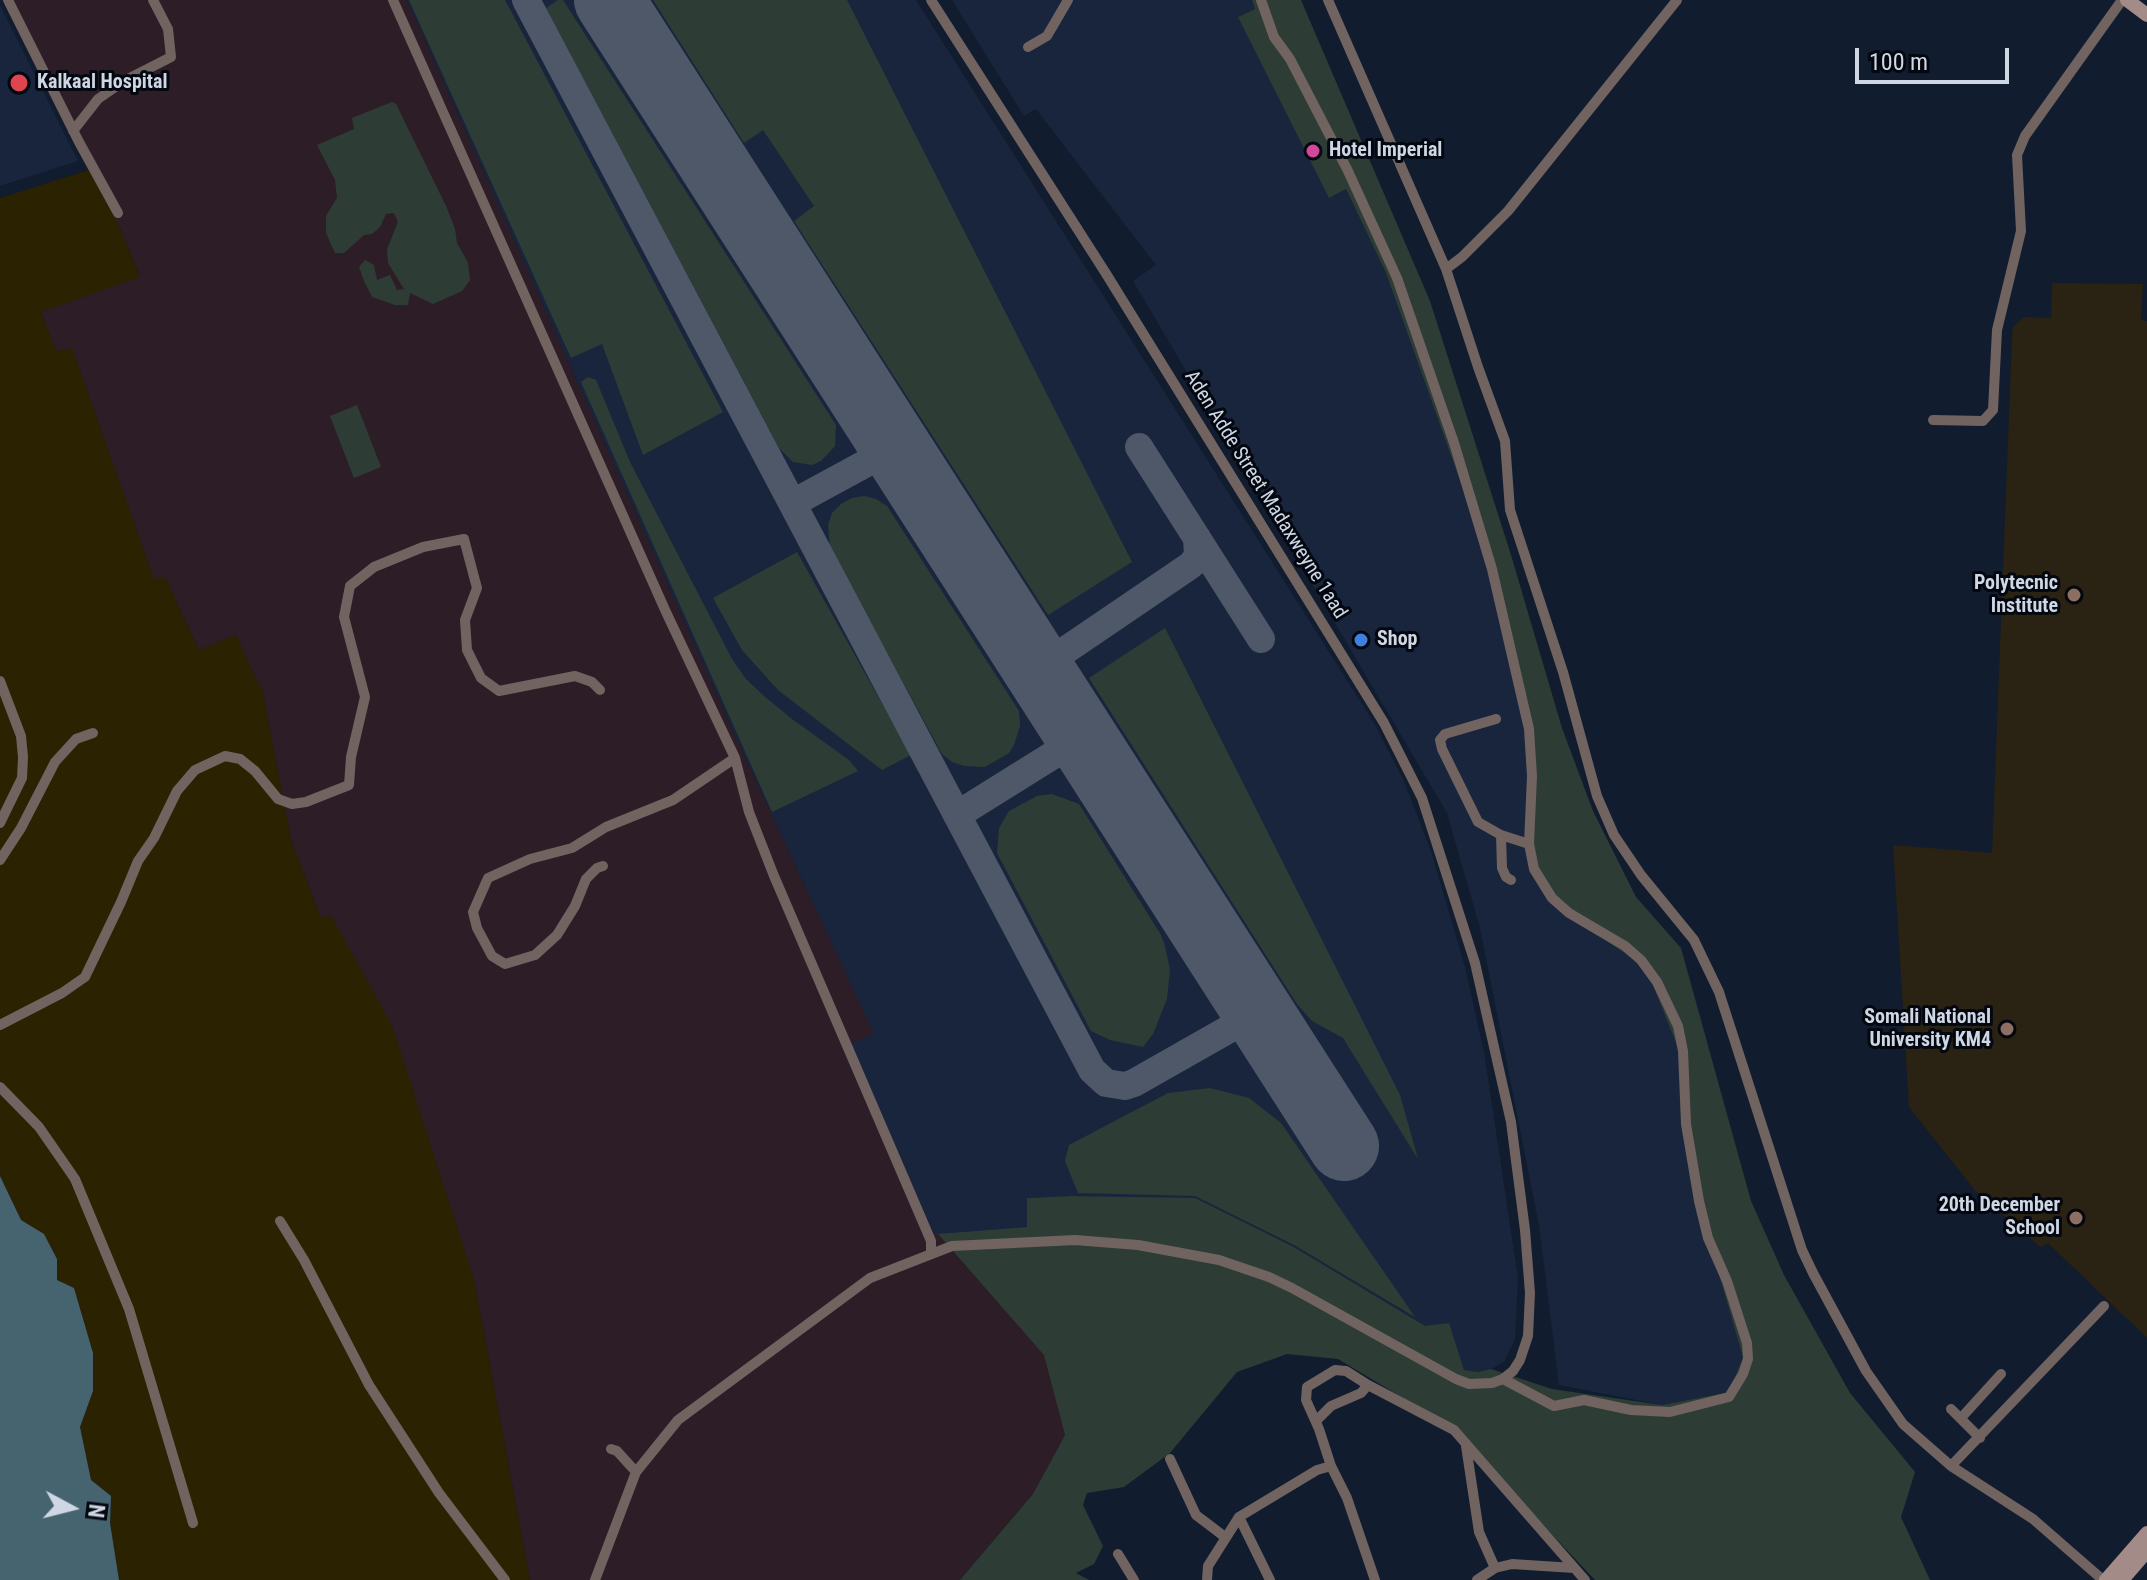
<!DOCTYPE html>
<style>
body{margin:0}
#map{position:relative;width:2147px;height:1580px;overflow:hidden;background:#111c2f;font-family:"Roboto Condensed",sans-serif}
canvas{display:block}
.north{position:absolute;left:32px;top:1468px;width:80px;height:80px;-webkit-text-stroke:6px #03070f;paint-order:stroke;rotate:97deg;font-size:22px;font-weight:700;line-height:32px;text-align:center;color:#cfd6e4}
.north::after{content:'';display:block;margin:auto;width:28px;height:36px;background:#cfd6e4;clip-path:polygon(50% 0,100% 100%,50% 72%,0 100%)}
.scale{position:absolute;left:1855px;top:48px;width:154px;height:36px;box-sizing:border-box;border:4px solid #cfd6e4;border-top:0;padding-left:10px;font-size:24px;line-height:28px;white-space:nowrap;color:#cfd6e4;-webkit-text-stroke:6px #03070f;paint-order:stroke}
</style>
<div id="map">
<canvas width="2147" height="1580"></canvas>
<div class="north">N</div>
<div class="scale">100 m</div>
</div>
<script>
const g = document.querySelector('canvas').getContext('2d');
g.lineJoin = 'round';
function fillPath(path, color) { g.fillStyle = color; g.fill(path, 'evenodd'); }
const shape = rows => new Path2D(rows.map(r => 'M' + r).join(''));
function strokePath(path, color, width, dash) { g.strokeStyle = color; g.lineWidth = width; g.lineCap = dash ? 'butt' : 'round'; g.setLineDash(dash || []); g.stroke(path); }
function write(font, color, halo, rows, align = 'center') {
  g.font = font + ' "Roboto Condensed",sans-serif'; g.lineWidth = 6; g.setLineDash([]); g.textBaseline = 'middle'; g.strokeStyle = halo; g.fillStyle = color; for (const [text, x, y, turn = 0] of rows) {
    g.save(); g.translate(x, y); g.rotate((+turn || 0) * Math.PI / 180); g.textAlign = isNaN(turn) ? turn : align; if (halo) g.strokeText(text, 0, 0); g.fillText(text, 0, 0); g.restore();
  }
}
fillPath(shape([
 [407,0,916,0,1374,723,1403,779,1432,854,1465,967,1484,1052,1518,1278,1515,1339,1504,1362,1491,1369,1478,1372,1464,1370,1426,1327,1294,1247,1195,1199,1071,1196,1027,1198,1027,1227,934,1235,849,1044,873,1033,743,753],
 [952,0,1252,0,1255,9,1239,16,1329,198,1346,189,1386,273,1481,540,1681,1055,1723,1286,1743,1357,1729,1392,1662,1405,1559,1385,1539,1225,1480,928,1447,813,1133,281,1156,265,1036,109,1024,116],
 [0,5,78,161,0,186]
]), '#18253d');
fillPath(shape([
 [12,0,407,0,743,753,874,1034,850,1044,934,1234,938,1234,1045,1355,1065,1435,1033,1494,960,1580,530,1580,474,1279,321,918,291,840,263,693,236,636,199,650,165,578,154,580,72,349,56,352,41,311,140,276,121,230,89,170]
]), '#2d1d27');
fillPath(shape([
 [2052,283,2143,284,2141,320,2147,321,2147,1338,2048,1243,2040,1247,1977,1193,1909,1107,1893,845,1992,853,2012,336,2013,327,2024,317,2051,318]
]), '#2a2212');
fillPath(shape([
 [409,0,505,0,723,412,643,455,602,344,571,358],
 [558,0,563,0,836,425,835,446,821,461,812,465,793,462,779,448,546,8],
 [653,0,847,0,1132,562,1048,615,794,221,814,206,763,130,744,143],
 [1252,0,1301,0,1430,301,1511,555,1562,728,1593,811,1636,897,1681,948,1751,1201,1784,1275,1850,1393,1915,1472,1901,1517,1930,1580,1595,1580,1450,1426,1338,1359,1287,1354,1237,1372,1170,1453,1124,1487,1087,1493,1083,1505,1103,1546,1094,1564,1076,1573,1089,1580,960,1580,1033,1494,1065,1435,1044,1355,938,1234,1027,1227,1027,1198,1071,1196,1195,1198,1294,1247,1425,1326,1449,1323,1464,1370,1478,1372,1491,1369,1552,1389,1662,1405,1729,1392,1743,1357,1693,1185,1681,1055,1646,968,1556,906,1527,846,1530,749,1481,540,1386,273,1346,189,1329,198,1238,17,1255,9],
 [392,102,396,104,446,206,455,229,457,243,468,263,470,280,462,291,433,304,410,293,408,305,395,305,372,297,364,281,359,267,365,260,374,265,377,280,390,275,397,290,404,289,388,263,387,249,398,222,394,213,386,214,380,227,372,234,364,235,344,253,335,253,326,233,326,216,337,198,335,180,317,145,354,129,352,118],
 [588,377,596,380,630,462,732,659,746,679,764,696,792,719,849,760,858,771,772,812,581,382],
 [357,405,381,467,354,478,330,416],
 [864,496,876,499,887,506,1019,711,1020,726,1014,745,1009,753,985,767,964,766,952,762,942,754,830,548,828,525,832,513,841,504,852,498],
 [797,552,911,755,882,770,778,690,742,650,713,598],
 [1165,628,1400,1095,1418,1159,1343,1038,1312,1021,1297,1004,1089,678],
 [1052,794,1079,804,1161,935,1165,946,1170,970,1167,999,1153,1034,1143,1047,1110,1040,1091,1031,997,853,999,828,1009,811,1037,796],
 [1210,1088,1249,1098,1281,1123,1415,1317,1294,1245,1195,1196,1078,1193,1065,1161,1069,1145,1168,1093]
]), '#2d3d35');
fillPath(shape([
 [89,170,121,230,140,277,41,312,56,351,72,348,154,579,165,577,199,650,236,635,263,693,291,840,321,918,331,915,392,1025,474,1279,530,1580,119,1580,110,1523,111,1496,91,1480,80,1427,93,1391,93,1353,74,1288,57,1280,57,1259,44,1235,21,1220,0,1176,0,198]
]), '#2b2202');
fillPath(shape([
 [0,1176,21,1220,44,1234,57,1259,57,1280,74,1288,93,1353,93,1391,80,1427,91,1480,111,1496,110,1523,119,1580,0,1580]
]), '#466470');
strokePath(shape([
 [526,0,1092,1070,1106,1083,1125,1086,1134,1083,1259,1012],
 [1139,447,1261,639],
 [804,497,896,447],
 [1038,669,1191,565,1198,556,1197,538],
 [957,815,1082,737]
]), '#4e5869', 28);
strokePath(shape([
 [609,0,1344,1146]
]), '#4e5869', 70);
strokePath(shape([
 [8,0,79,142,118,213],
 [393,0,666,612,735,758,749,812,774,876,931,1241,931,1253],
 [1261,0,1274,37,1290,59,1347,169,1397,278,1454,443,1492,569,1529,729,1532,776,1529,844,1534,869,1552,898,1569,913,1625,946,1641,960,1657,982,1678,1026,1683,1051,1686,1124,1699,1201,1708,1238,1727,1281,1747,1343,1748,1359,1743,1374,1729,1397,1670,1412,1631,1410,1584,1400,1554,1406,1503,1379],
 [1328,0,1446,269,1478,367,1505,441,1510,510,1563,672,1597,796,1614,835,1641,875,1694,940,1719,992,1802,1250,1813,1273,1866,1371,1903,1424,1951,1466,2033,1519,2103,1580],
 [1028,47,1047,36,1068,0],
 [73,131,98,99,124,81,171,57,168,29,153,0],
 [1446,269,1462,257,1508,211,1677,0],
 [1933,420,1983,421,1993,410,1997,330,2021,231,2017,155,2025,136,2122,0],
 [0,681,21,736,23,757,22,778,0,823],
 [1496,719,1445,734,1440,740,1442,749,1478,822,1501,835,1529,844],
 [1501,835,1502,868,1506,877,1511,880],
 [0,860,21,828,55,762,76,739,93,733],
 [603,866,597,868,586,879,575,906,557,935,535,955,505,964,492,956,477,928,473,912,488,878,530,859,572,848,606,827,673,800,735,758],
 [0,1025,62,993,85,977,121,902,138,861,154,838,177,791,195,770,225,756,240,759,255,771,278,799,292,804,306,802,349,785,351,757,365,697,344,617,350,586,374,567,423,547,464,539,477,588,465,620,467,650,481,678,499,691,575,676,592,682,600,690],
 [0,1087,39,1127,75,1179,129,1309,193,1523],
 [280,1221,304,1260,369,1385,439,1493,505,1580],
 [1951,1409,1980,1438],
 [1961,1418,2001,1374],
 [1316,1421,1331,1406,1361,1393,1368,1385],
 [1466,1446,1479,1532,1495,1568],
 [611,1449,617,1451,636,1472],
 [1170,1459,1196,1515,1225,1537],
 [1951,1466,2104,1306],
 [1118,1554,1134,1580],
 [595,1580,636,1472,678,1420,870,1278,952,1246,1075,1240,1138,1245,1219,1260,1269,1277,1292,1288,1456,1379,1469,1384,1492,1383,1503,1379,1513,1371,1520,1360,1528,1336,1530,1293,1525,1230,1511,1122,1475,963,1422,798,1384,723,1105,272,931,0],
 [1207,1580,1208,1566,1239,1517],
 [1270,1580,1239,1517,1317,1470,1331,1466],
 [1375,1580,1347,1498,1331,1466,1319,1429,1306,1400,1307,1387,1335,1370,1346,1371,1368,1385,1454,1430,1585,1580],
 [1477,1580,1495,1568,1512,1564,1574,1568]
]), '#716360', 10);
strokePath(shape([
 [2127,0,2147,15],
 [2106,1580,2147,1533],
 [2122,1580,2147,1551]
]), '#a38c88', 14);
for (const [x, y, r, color] of [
 [19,83,10,"#e0444e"],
 [1313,151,8,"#d1479c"],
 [2074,595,8,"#8d6e63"],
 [1361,640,8,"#3f7fe0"],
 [2007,1029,8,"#8d6e63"],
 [2076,1218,8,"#8d6e63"]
]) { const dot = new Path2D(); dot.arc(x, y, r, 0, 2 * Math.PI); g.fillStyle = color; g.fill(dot); strokePath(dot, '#03070f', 3); }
write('bold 20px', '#cfd6e4', '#03070f', [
 ["Kalkaal Hospital",37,83],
 ["Hotel Imperial",1329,151],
 ["Polytecnic",2058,584,"right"],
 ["Institute",2058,607,"right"],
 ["Shop",1377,640],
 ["Somali National",1991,1018,"right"],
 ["University KM4",1991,1041,"right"],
 ["20th December",2060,1206,"right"],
 ["School",2060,1229,"right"]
], 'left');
write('20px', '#cfd6e4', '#03070f', [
 ["Aden Adde Street Madaxweyne 1aad",1265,495,58]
]);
</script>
